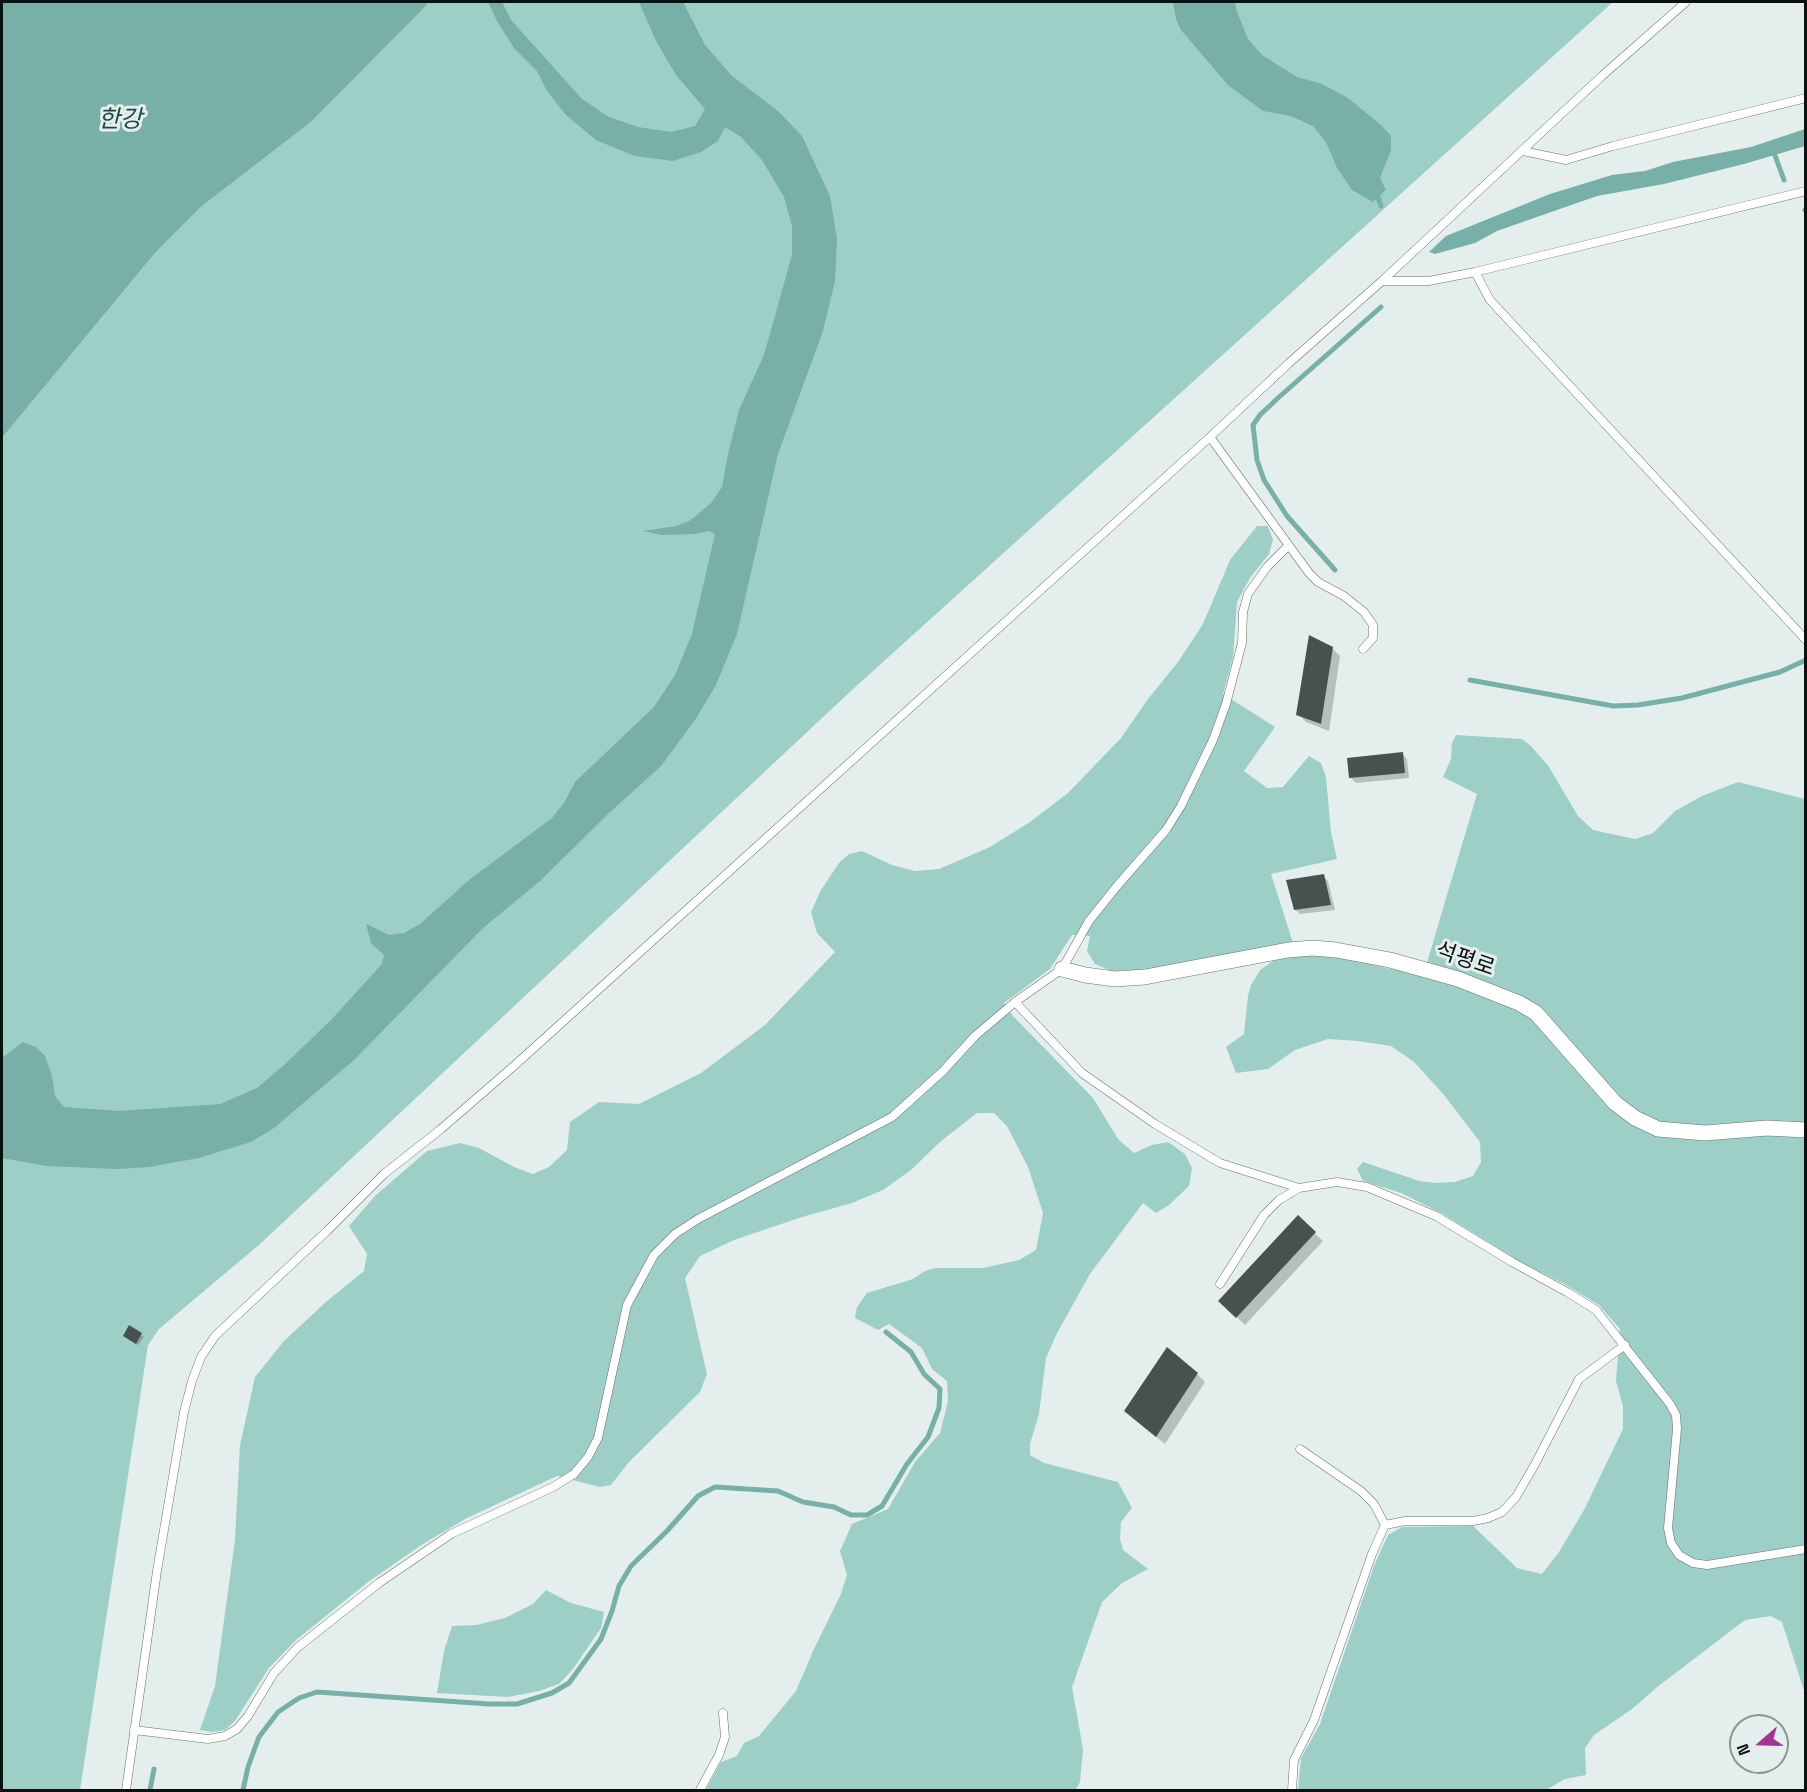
<!DOCTYPE html>
<meta charset="utf-8">
<style>
body{margin:0}
#map{position:relative;width:1807px;height:1792px;overflow:hidden;background:#e4efed;font-family:"Space Grotesk",sans-serif}
canvas{display:block}
.frame{position:absolute;inset:0;border:3px solid #0c100f;pointer-events:none}
.north{position:absolute;left:1729px;top:1714px;width:60px;height:60px;box-sizing:border-box;background:#e4efed;border:2px solid #8e9694;border-radius:50%;rotate:250deg;font-size:16px;font-weight:700;line-height:24px;text-align:center;color:#0c100f}
.north::after{content:'';display:block;margin:auto;width:21px;height:27px;background:#a23492;clip-path:polygon(50% 0,100% 100%,50% 72%,0 100%)}
</style>
<div id="map">
<canvas width="1807" height="1792"></canvas>
<div class="frame"></div>
<div class="north">N</div>
</div>
<script>
const g = document.querySelector('canvas').getContext('2d');
g.lineJoin = 'round';
function fillPath(path, color) { g.fillStyle = color; g.fill(path, 'evenodd'); }
const shape = rows => new Path2D(rows.map(r => 'M' + r).join(''));
function strokePath(path, color, width, dash) { g.strokeStyle = color; g.lineWidth = width; g.lineCap = dash ? 'butt' : 'round'; g.setLineDash(dash || []); g.stroke(path); }
function write(font, color, halo, rows, align = 'center') {
  g.font = font + ' "Space Grotesk","Noto Sans KR",sans-serif'; g.lineWidth = 6; g.setLineDash([]); g.textBaseline = 'middle'; g.strokeStyle = halo; g.fillStyle = color; for (const [text, x, y, turn = 0] of rows) {
    g.save(); g.translate(x, y); g.rotate((+turn || 0) * Math.PI / 180); g.textAlign = isNaN(turn) ? turn : align; if (halo) g.strokeText(text, 0, 0); g.fillText(text, 0, 0); g.restore();
  }
}
fillPath(shape([
 [428,2,1613,2,852,690,260,1244,159,1329,148,1345,80,1790,2,1790,2,438,155,253,202,206,311,122,427,5],
 [1257,526,1268,526,1273,540,1269,554,1250,578,1237,602,1233,657,1223,694,1275,727,1244,771,1267,788,1283,787,1309,756,1321,763,1326,777,1331,832,1337,859,1271,874,1293,943,1142,970,1111,971,1095,964,1087,951,1090,936,1072,935,1050,969,1004,1003,1013,1016,1093,1098,1118,1139,1134,1153,1152,1145,1168,1142,1185,1154,1192,1168,1189,1186,1169,1205,1156,1213,1143,1203,1090,1274,1056,1335,1046,1358,1039,1414,1030,1444,1030,1455,1044,1463,1118,1482,1132,1508,1121,1522,1120,1539,1123,1550,1148,1569,1122,1583,1102,1602,1072,1687,1083,1749,1080,1782,1076,1790,706,1790,721,1762,737,1756,744,1743,759,1736,796,1691,813,1651,841,1594,847,1575,840,1551,852,1524,888,1509,915,1462,940,1433,948,1401,947,1381,932,1369,922,1348,889,1324,878,1330,855,1318,857,1307,867,1293,913,1279,925,1271,936,1268,983,1268,1019,1260,1036,1250,1043,1213,1028,1167,1007,1126,994,1113,977,1113,940,1142,911,1170,883,1190,852,1203,802,1217,734,1240,700,1256,685,1278,707,1374,700,1392,629,1462,611,1485,600,1487,557,1476,467,1518,423,1544,368,1582,296,1640,269,1668,235,1721,225,1730,212,1732,200,1730,215,1686,235,1540,240,1445,255,1377,284,1341,327,1301,364,1271,367,1254,349,1226,375,1196,427,1151,460,1143,479,1148,514,1167,533,1174,549,1167,567,1150,570,1122,599,1102,639,1104,701,1073,765,1025,835,952,817,933,811,912,821,890,839,863,849,854,862,851,892,865,915,871,939,869,990,847,1030,822,1068,793,1121,738,1148,699,1178,662,1203,624,1230,560],
 [1456,735,1522,739,1531,746,1549,767,1578,816,1593,830,1635,839,1653,833,1675,811,1702,796,1738,782,1805,799,1805,1694,1782,1622,1771,1616,1745,1620,1656,1688,1632,1709,1594,1735,1585,1748,1586,1775,1565,1779,1546,1790,1298,1790,1301,1758,1320,1724,1374,1566,1388,1535,1402,1527,1473,1526,1517,1568,1542,1574,1559,1552,1584,1510,1623,1429,1623,1406,1616,1381,1620,1329,1599,1305,1566,1285,1517,1260,1441,1213,1401,1193,1363,1181,1357,1169,1363,1162,1419,1181,1437,1183,1455,1182,1473,1176,1481,1162,1480,1142,1444,1095,1414,1062,1391,1046,1358,1041,1328,1039,1295,1050,1268,1069,1236,1073,1226,1047,1244,1034,1248,996,1251,985,1260,970,1277,958,1307,954,1333,956,1423,976,1477,794,1443,777,1451,759,1452,743],
 [546,1590,571,1603,604,1612,601,1628,573,1669,559,1684,539,1691,508,1697,437,1693,444,1651,452,1626,476,1625,505,1618,533,1604]
]), '#9dcfc7');
fillPath(shape([
 [2,2,428,2,427,5,311,122,202,206,155,253,2,438],
 [488,2,502,2,511,20,582,99,609,117,638,127,671,132,695,126,705,109,676,75,656,41,639,2,683,2,705,45,732,76,778,111,802,136,830,196,837,239,835,281,823,331,778,454,737,634,716,685,695,720,661,766,609,813,540,881,483,928,354,1060,274,1128,251,1142,199,1158,149,1167,118,1169,46,1166,2,1158,2,1058,23,1042,36,1047,45,1056,52,1076,55,1096,64,1107,119,1111,220,1104,257,1088,283,1066,331,1020,382,964,384,955,371,943,366,924,389,935,404,933,420,924,469,880,552,818,564,803,575,782,654,707,675,675,692,634,715,534,709,531,695,534,661,535,643,531,676,526,691,520,711,503,722,487,728,454,739,410,764,355,792,255,792,226,784,197,762,160,741,137,725,127,718,141,701,152,673,161,635,156,596,140,566,115,547,91,537,71,514,48,497,21],
 [1173,2,1235,2,1237,12,1248,39,1262,55,1297,77,1322,84,1348,98,1382,126,1391,136,1391,150,1380,178,1386,190,1373,202,1352,190,1337,168,1326,142,1313,126,1291,116,1263,111,1228,85,1181,30,1176,19],
 [1805,129,1805,146,1744,164,1664,184,1597,196,1497,231,1475,243,1435,254,1429,252,1446,236,1550,194,1612,175,1645,171,1673,162,1751,147]
]), '#78afa7');
fillPath(shape([
 [1332,648,1340,656,1329,731,1306,722,1298,714],
 [1402,754,1407,759,1409,778,1356,783,1351,778],
 [1323,876,1328,881,1335,910,1300,914,1295,909],
 [1298,1218,1323,1241,1245,1325,1220,1301],
 [130,1327,144,1337,138,1345,127,1338],
 [1197,1374,1205,1382,1165,1444,1134,1419]
]), '#0003');
strokePath(shape([
 [1773,150,1784,180],
 [1376,191,1381,206],
 [1805,210,1806,211],
 [1335,570,1287,516,1264,480,1257,460,1253,425,1260,415,1278,398,1381,307],
 [1470,680,1613,706,1638,705,1682,698,1780,672,1806,660],
 [150,1790,154,1769],
 [243,1790,248,1767,259,1737,278,1712,299,1698,317,1692,489,1704,517,1704,552,1693,569,1683,601,1639,612,1611,619,1586,631,1566,667,1531,698,1496,715,1487,778,1491,803,1502,834,1507,851,1515,867,1515,882,1506,907,1464,928,1437,939,1408,940,1389,924,1374,911,1352,886,1332]
]), '#78afa7', 5);
fillPath(shape([
 [1309,635,1333,647,1321,724,1296,715],
 [1403,752,1405,773,1349,778,1347,758],
 [1324,874,1331,905,1294,910,1286,880],
 [1298,1215,1316,1232,1236,1318,1218,1301],
 [129,1325,142,1333,136,1344,123,1336],
 [1167,1347,1198,1373,1156,1437,1124,1411]
]), '#47514f');
const lane = shape([
 [1523,151,1566,160,1613,146,1806,98],
 [1475,272,1490,300,1806,640],
 [1382,281,1429,281,1475,272,1806,191],
 [1210,437,1309,573,1318,582,1344,596,1364,612,1373,625,1373,638,1363,649],
 [1015,1002,1082,1073,1155,1124,1220,1163,1299,1188],
 [1220,1284,1264,1215,1279,1200,1299,1188,1337,1182,1367,1187,1436,1216,1512,1262,1567,1292,1596,1310,1670,1404,1676,1415,1677,1429,1668,1528,1671,1543,1679,1555,1693,1563,1707,1565,1806,1549],
 [1300,1449,1361,1491,1374,1504,1385,1525],
 [1385,1525,1405,1521,1473,1521,1488,1518,1502,1512,1516,1497,1534,1466,1579,1379,1625,1345],
 [134,1730,208,1739,225,1736,237,1729,248,1716,274,1673,298,1647,379,1583,451,1534,553,1487,574,1474,588,1457,598,1438,627,1305,654,1255,675,1234,698,1219,892,1117,943,1071,975,1036,1015,1002,1062,969,1089,921,1117,886,1166,830,1181,806,1213,740,1226,704,1242,643,1243,612,1248,594,1267,567,1288,546],
 [126,1790,157,1571,184,1412,192,1381,201,1357,215,1336,327,1231,384,1174,441,1129,515,1065,1210,437,1289,363,1382,281,1603,75,1686,2],
 [700,1790,719,1755,725,1737,723,1713],
 [1292,1790,1294,1760,1314,1720,1372,1554,1385,1525]
]);
const street = shape([
 [1062,969,1085,975,1115,979,1145,977,1288,950,1313,948,1336,950,1390,960,1458,979,1519,1003,1536,1013,1615,1103,1635,1118,1658,1129,1705,1133,1767,1128,1806,1130]
]);
strokePath(lane, '#677170', 9);
strokePath(street, '#677170', 16);
strokePath(lane, '#fff', 8);
strokePath(street, '#fff', 15);
write('22px', '#0c100f', '#e4efed', [
 ["석평로",1465,960,19]
]);
write('italic 24px', '#184a44', '#e4efed', [
 ["한강",120,120]
]);
</script>
